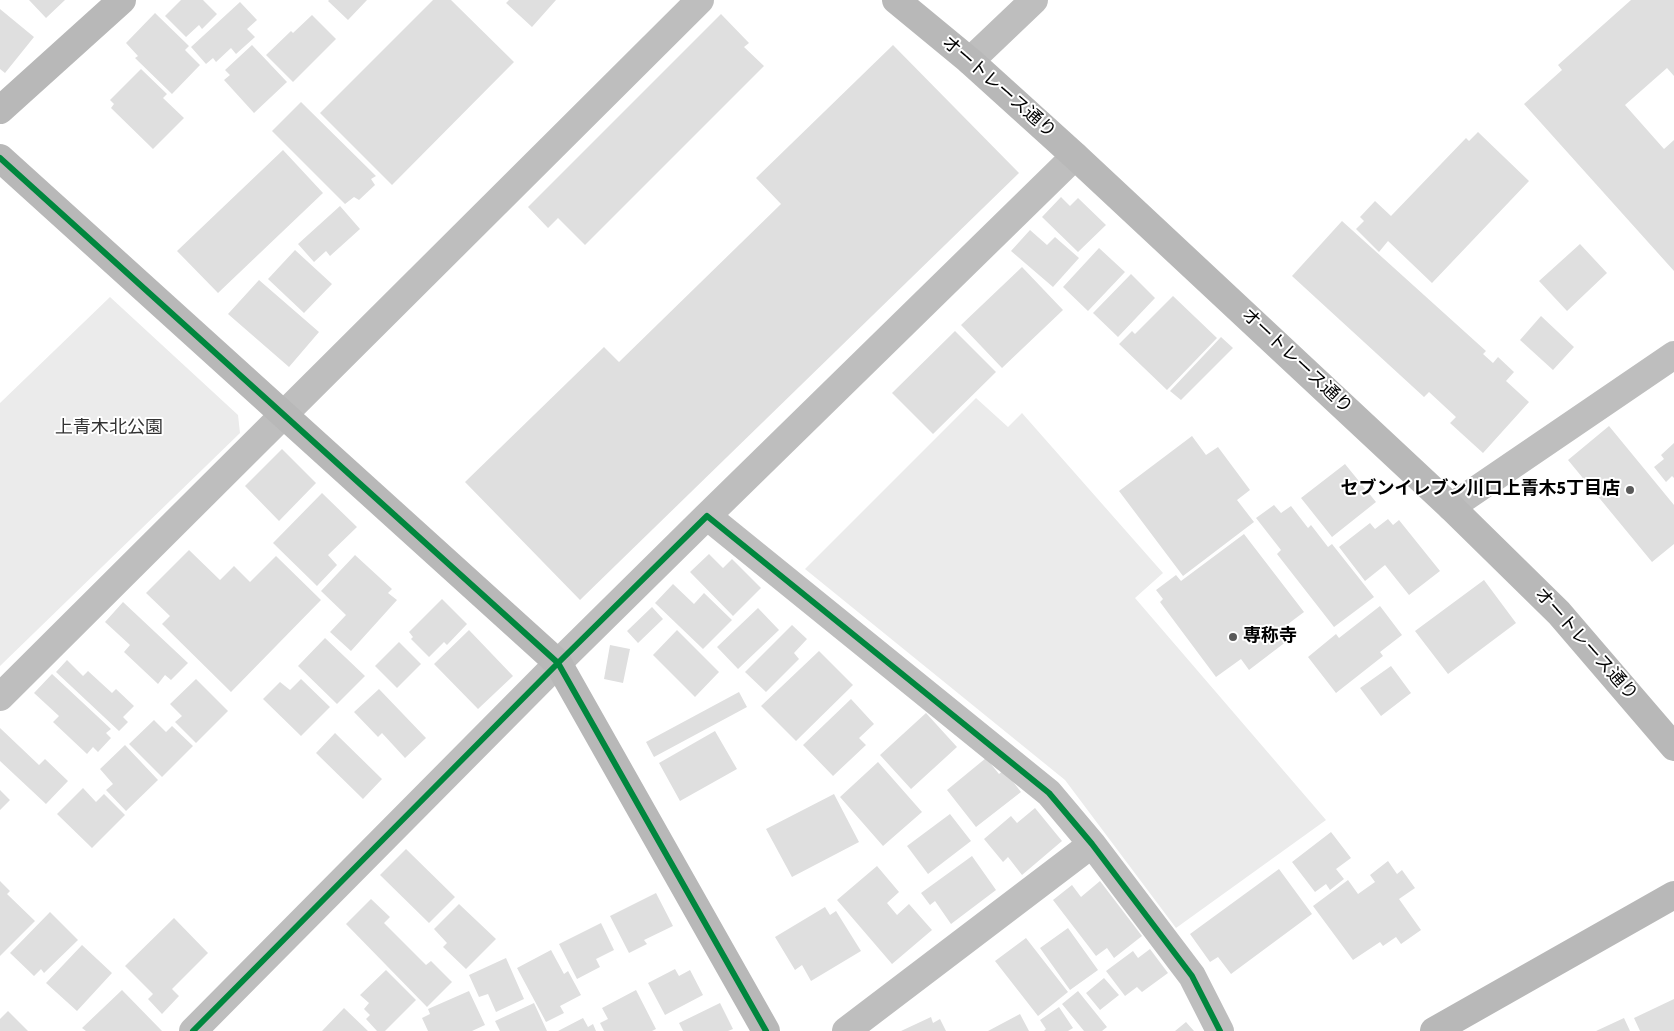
<!DOCTYPE html>
<meta charset="utf-8">
<style>
body{margin:0}
canvas{display:block;background:#fff}
</style>
<canvas width="1674" height="1031"></canvas>
<script>
const g = document.querySelector('canvas').getContext('2d');
g.lineJoin = 'round';
function fillPath(path, color) { g.fillStyle = color; g.fill(path, 'evenodd'); }
const shape = rows => new Path2D(rows.map(r => 'M' + r).join(''));
function strokePath(path, color, width, dash) { g.strokeStyle = color; g.lineWidth = width; g.lineCap = dash ? 'butt' : 'round'; g.setLineDash(dash || []); g.stroke(path); }
function write(font, color, halo, rows, align = 'center') {
  g.font = font + ' "Source Sans 3","Noto Sans JP",sans-serif'; g.lineWidth = 4; g.setLineDash([]); g.textBaseline = 'middle'; g.strokeStyle = halo; g.fillStyle = color; for (const [text, x, y, turn = 0] of rows) {
    g.save(); g.translate(x, y); g.rotate((+turn || 0) * Math.PI / 180); g.textAlign = isNaN(turn) ? turn : align; if (halo) g.strokeText(text, 0, 0); g.fillText(text, 0, 0); g.restore();
  }
}
fillPath(shape([
 [110,297,238,415,240,433,0,666,0,403],
 [976,398,1008,427,1022,413,1163,573,1135,598,1326,820,1176,928,1065,780,805,569]
]), '#ebebeb');
fillPath(shape([
 [29,0,65,0,46,18],
 [181,0,203,0,217,14,202,29,199,25,186,37,165,16],
 [329,0,367,0,348,20,328,1],
 [433,0,451,0,514,62,392,185,320,113],
 [509,0,556,0,532,27,506,3],
 [1631,0,1674,0,1674,76,1667,68,1625,105,1664,149,1674,140,1674,271,1524,104,1562,70,1558,65],
 [240,2,257,20,247,29,255,37,236,54,231,48,216,62,213,58,206,64,191,47],
 [0,9,34,37,5,73,0,69],
 [155,13,189,46,185,50,200,65,172,94,135,58,138,56,126,43],
 [721,14,749,43,744,47,764,66,585,245,558,218,548,228,528,207],
 [312,15,336,39,293,82,266,55,291,31,293,33],
 [252,45,287,82,254,113,224,80,230,75,225,70],
 [893,45,1019,173,580,600,465,482,604,347,619,362,781,204,756,178],
 [141,69,167,94,163,98,184,118,153,149,111,108,114,104,110,100],
 [301,102,376,176,371,179,375,185,359,200,354,197,345,204,272,131],
 [1478,132,1529,181,1432,283,1388,241,1379,252,1356,229,1364,221,1360,217,1375,201,1391,216,1466,138,1469,141],
 [283,150,323,193,218,293,177,251],
 [1061,197,1070,206,1078,198,1106,225,1078,252,1042,217],
 [340,206,360,229,330,256,326,251,314,262,298,244],
 [1342,221,1486,351,1483,354,1493,363,1498,357,1514,372,1506,381,1529,402,1483,453,1450,423,1456,417,1429,392,1424,397,1292,276],
 [1030,230,1047,245,1055,237,1079,258,1053,287,1011,251],
 [1580,244,1607,273,1567,311,1539,281],
 [1099,248,1125,272,1088,311,1063,287],
 [295,250,332,284,304,313,268,279],
 [1022,267,1063,310,1002,368,961,325],
 [1131,274,1155,298,1118,337,1093,313],
 [259,280,319,332,289,367,228,314],
 [1173,296,1217,338,1167,390,1119,344,1132,331,1135,334],
 [1541,316,1574,347,1553,370,1520,340],
 [955,331,996,372,933,434,892,393],
 [1221,337,1233,348,1181,400,1170,391],
 [1609,426,1674,505,1674,544,1652,562,1568,460],
 [1192,436,1206,455,1218,447,1250,490,1237,500,1254,522,1183,576,1119,491],
 [1674,443,1674,478,1672,476,1666,482,1654,467,1664,459,1661,455],
 [282,449,316,483,279,521,245,486],
 [1345,464,1376,502,1332,537,1301,498],
 [322,493,357,527,328,555,337,565,317,586,273,543],
 [1274,505,1281,513,1291,506,1308,528,1311,525,1328,547,1332,544,1374,597,1334,627,1277,554,1281,550,1256,518],
 [1388,519,1393,525,1399,520,1440,571,1409,595,1385,565,1365,581,1339,547,1370,523,1375,529],
 [1244,534,1304,612,1280,630,1287,641,1249,670,1241,659,1216,677,1160,602,1163,599,1156,590,1176,575,1181,581],
 [189,550,220,580,234,566,250,582,276,556,321,600,231,692,162,624,170,616,146,593],
 [709,554,723,568,732,559,761,588,733,616,690,572],
 [355,555,392,589,388,593,397,600,351,651,330,632,346,615,321,591],
 [1484,580,1516,623,1448,674,1415,631],
 [673,584,694,604,704,593,732,620,703,649,655,603],
 [442,599,467,624,447,645,444,642,429,657,411,639,413,637,409,632],
 [123,602,188,663,171,680,165,675,158,684,124,652,130,645,105,622],
 [1380,606,1402,635,1380,652,1383,656,1336,693,1308,657,1336,634,1339,638],
 [652,607,663,619,638,643,627,631],
 [758,608,779,630,738,669,717,647],
 [792,625,807,639,794,653,799,659,766,692,745,672],
 [469,630,513,676,478,709,434,664],
 [677,630,719,672,695,697,653,655],
 [325,638,365,676,337,704,298,666],
 [399,642,421,664,397,688,375,666],
 [610,645,630,649,623,683,604,679],
 [819,651,853,685,796,741,761,706],
 [67,660,83,676,88,671,112,693,116,689,134,706,123,717,128,722,119,731,56,672],
 [1391,666,1411,693,1381,716,1360,688],
 [52,674,111,729,106,733,111,738,98,752,93,747,87,754,53,722,59,716,34,693],
 [196,679,228,711,196,743,175,722,182,716,170,704],
 [301,679,330,707,301,736,263,699,280,682,290,690],
 [379,689,426,738,405,758,382,733,378,737,354,712],
 [739,692,747,707,654,757,646,742],
 [851,699,874,724,859,738,866,745,833,776,803,745],
 [926,713,957,747,911,789,880,755],
 [154,720,166,732,172,726,193,746,162,777,129,744],
 [0,728,39,765,45,759,68,781,46,804,0,761],
 [715,731,737,769,680,801,659,763],
 [335,733,382,779,363,799,316,753],
 [125,745,158,780,126,811,106,790,113,784,100,769],
 [986,758,999,774,1004,770,1021,792,976,827,947,790],
 [878,762,922,812,883,846,840,797],
 [83,788,96,802,104,794,125,815,92,848,57,814],
 [0,790,10,800,0,810],
 [834,794,859,842,792,877,766,829],
 [1035,808,1062,841,1022,875,1008,857,1003,862,984,839,1011,816,1017,823],
 [950,814,971,841,928,874,907,846],
 [1331,832,1351,858,1336,869,1344,879,1330,890,1326,884,1315,892,1292,862],
 [406,849,455,897,429,923,380,875],
 [972,856,996,890,951,924,935,901,930,905,921,893],
 [1388,861,1397,874,1402,870,1415,888,1399,899,1421,930,1401,944,1396,937,1383,946,1380,942,1353,960,1313,906,1348,880,1358,894,1375,882,1370,875],
 [877,866,899,892,887,903,897,915,909,904,932,930,892,964,837,900],
 [1279,869,1312,914,1231,974,1218,957,1210,962,1190,934],
 [0,881,10,891,7,894,35,921,0,956],
 [1100,881,1142,936,1114,958,1107,948,1096,956,1053,900,1072,885,1081,897],
 [656,893,673,926,644,940,647,944,629,953,610,916],
 [371,899,390,917,384,923,426,965,431,961,452,982,427,1007,346,924],
 [459,904,496,939,466,969,443,947,447,943,434,929],
 [825,907,830,915,836,911,861,951,811,981,802,965,795,970,775,937],
 [50,912,78,940,44,973,41,969,34,976,10,953],
 [174,918,208,953,172,989,179,996,162,1014,148,999,153,994,125,966],
 [601,923,614,950,596,959,600,967,577,979,559,944],
 [1068,928,1098,970,1070,990,1040,948],
 [1026,938,1068,992,1038,1016,995,961],
 [82,945,112,973,77,1011,46,983],
 [1150,949,1168,973,1142,992,1137,987,1125,996,1106,971,1133,951,1138,958],
 [551,950,564,974,568,971,581,995,560,1006,564,1013,546,1022,517,968],
 [506,958,524,999,496,1012,488,994,479,997,469,975],
 [675,969,679,976,690,970,703,995,665,1015,648,983],
 [386,970,416,1000,385,1031,377,1031,366,1019,370,1015,364,1009,369,1003,360,995],
 [1104,978,1119,995,1100,1010,1086,993],
 [122,990,162,1031,86,1031,82,1028],
 [636,990,656,1029,652,1031,604,1031,600,1023,608,1019,602,1008],
 [469,991,485,1025,472,1031,428,1031,422,1018,430,1014,428,1009],
 [1078,991,1107,1027,1102,1031,1084,1031,1062,1004],
 [1674,999,1674,1031,1640,1031,1634,1018],
 [534,1003,547,1031,500,1031,495,1021],
 [720,1003,733,1029,728,1031,683,1031,679,1023],
 [1059,1007,1073,1028,1068,1031,1044,1031,1046,1029,1040,1020],
 [344,1008,368,1031,322,1031],
 [8,1011,28,1031,0,1031,0,1019],
 [1020,1014,1029,1031,988,1031],
 [931,1017,933,1023,940,1019,946,1031,901,1031],
 [583,1018,588,1027,593,1024,596,1031,558,1031],
 [1624,1018,1630,1031,1596,1031],
 [1186,1022,1194,1031,1175,1031]
]), '#dfdfdf');
strokePath(shape([
 [970,61,1034,0],
 [1451,507,1674,355],
 [707,516,1075,156],
 [0,697,700,0],
 [193,1031,558,663,707,516,1049,793,1092,844,1192,976,1220,1031],
 [846,1031,1092,844]
]), '#bebebe', 28);
strokePath(shape([
 [896,0,970,61,1075,156,1451,507,1559,613,1674,747],
 [0,110,122,0],
 [0,158,558,663,766,1031],
 [1434,1031,1674,895]
]), '#b8b8b8', 28);
strokePath(shape([
 [0,158,558,663,766,1031],
 [193,1031,558,663,707,516,1049,793,1092,844,1192,976,1220,1031]
]), '#00873e', 6);
for (const [x, y, r, color] of [
 [1630,490,5,"#595959"],
 [1233,637,5,"#595959"]
]) { const dot = new Path2D(); dot.arc(x, y, r, 0, 2 * Math.PI); g.fillStyle = color; g.fill(dot); strokePath(dot, '#fff', 2); }
write('18px', '#000', '#fff', [
 ["オートレース通り",998,88,41],
 ["オートレース通り",1296,362,43],
 ["オートレース通り",1585,645,48]
]);
write('18px', '#323232', '#fff', [
 ["上青木北公園",109,429]
]);
write('bold 18px', '#000', '#fff', [
 ["セブンイレブン川口上青木5丁目店",1620,490],
 ["専称寺",1243,637,"left"]
], 'right');
</script>
